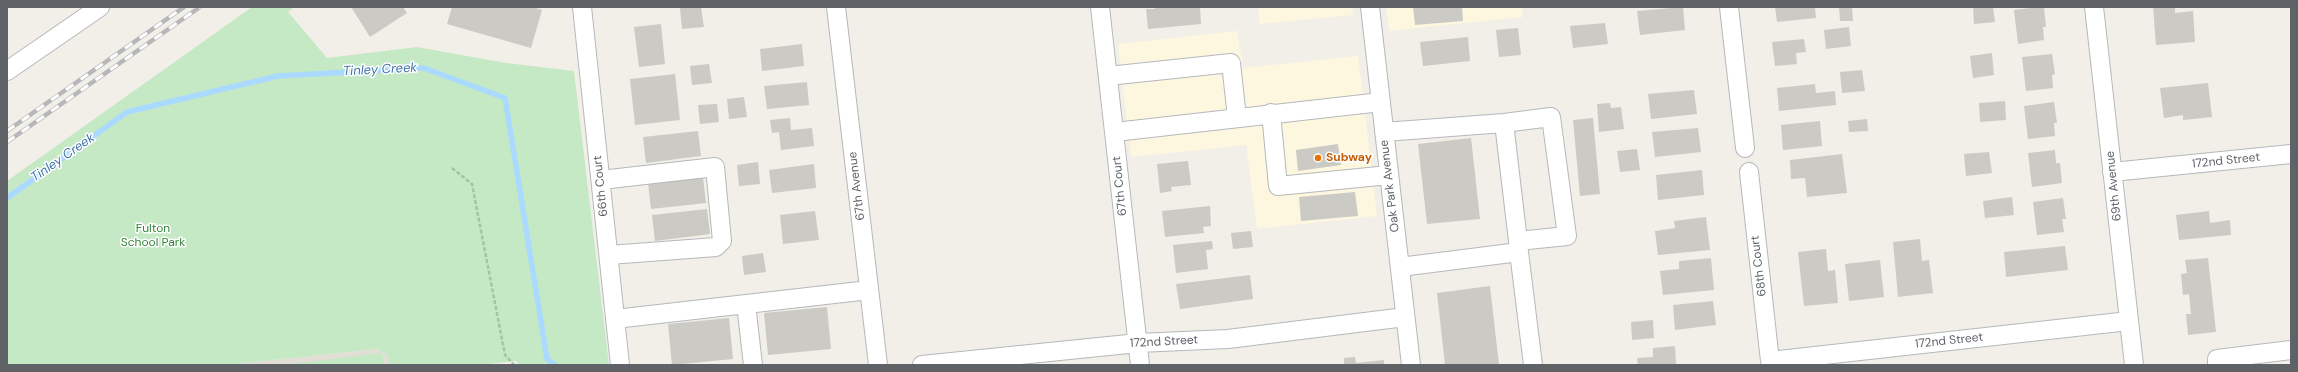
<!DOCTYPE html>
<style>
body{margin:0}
#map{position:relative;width:2298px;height:372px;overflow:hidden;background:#f1efe8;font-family:"DM Sans",sans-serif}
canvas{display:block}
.frame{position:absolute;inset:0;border:8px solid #5f6368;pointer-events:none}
</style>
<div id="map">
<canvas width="2298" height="372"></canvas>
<div class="frame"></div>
</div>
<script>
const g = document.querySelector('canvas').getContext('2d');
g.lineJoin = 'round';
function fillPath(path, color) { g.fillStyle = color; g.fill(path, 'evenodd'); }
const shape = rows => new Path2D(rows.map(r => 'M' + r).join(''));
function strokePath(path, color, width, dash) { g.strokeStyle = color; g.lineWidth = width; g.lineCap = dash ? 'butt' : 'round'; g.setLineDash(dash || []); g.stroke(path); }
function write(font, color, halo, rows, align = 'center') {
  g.font = font + ' "DM Sans",sans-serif'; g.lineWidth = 3; g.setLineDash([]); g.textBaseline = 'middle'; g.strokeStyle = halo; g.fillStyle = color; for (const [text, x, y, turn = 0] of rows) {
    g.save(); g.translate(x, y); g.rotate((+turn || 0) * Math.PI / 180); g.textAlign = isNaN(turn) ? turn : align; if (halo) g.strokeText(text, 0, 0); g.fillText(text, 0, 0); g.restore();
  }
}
fillPath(shape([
 [1258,7,1352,7,1353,15,1260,24],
 [1386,7,1522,7,1523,17,1389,31],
 [1237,31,1243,68,1358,56,1377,216,1257,229,1246,145,1131,157,1118,44]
]), '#fef7e0');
fillPath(shape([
 [377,349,387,355,389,365,225,365]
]), '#e1ded6');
fillPath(shape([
 [252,7,294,7,288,12,327,58,417,47,506,63,574,71,609,365,520,365,516,361,480,365,389,365,387,355,377,349,225,365,7,365,7,181],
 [382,353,384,365,284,365]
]), '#c5e8c5');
strokePath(shape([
 [7,198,127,112,278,76,424,68,505,98,547,359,555,365]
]), '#aadaff', 5.5);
fillPath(shape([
 [351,7,403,7,407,13,370,37],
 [452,7,533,7,542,10,531,48,447,24],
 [701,7,704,27,682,29,680,8],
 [1155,7,1200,7,1201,24,1148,29,1146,9,1155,9],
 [1413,7,1462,7,1463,21,1415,25],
 [1683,7,1685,30,1640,35,1637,11],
 [1775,7,1815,7,1816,18,1777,22],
 [1839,7,1852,7,1853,21,1840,21],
 [1973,7,1993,7,1995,22,1974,24],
 [2039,7,2044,7,2046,27,2043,27,2044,40,2018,44,2014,10],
 [2153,7,2175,7,2175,13,2193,11,2195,42,2156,45],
 [1605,23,1608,44,1573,48,1570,26],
 [661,24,665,64,639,67,634,27],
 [1849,27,1851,46,1826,49,1824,30],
 [1518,28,1521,55,1499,57,1496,30],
 [1468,37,1470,61,1423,66,1420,42],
 [1804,39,1806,52,1796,53,1797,64,1775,66,1772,42],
 [802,44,804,66,762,71,760,49],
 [1992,53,1994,75,1973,78,1970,56],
 [2052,54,2055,74,2052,75,2053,88,2026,91,2022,57],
 [709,64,712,83,692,85,690,66],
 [1862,70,1865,91,1842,93,1840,72],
 [675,74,680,120,635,125,630,79],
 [807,82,809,105,767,109,764,86],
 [2208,83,2212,117,2183,120,2183,115,2164,118,2160,88],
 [1815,84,1816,93,1835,91,1836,105,1779,111,1777,88],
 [1694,90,1697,114,1651,119,1648,94],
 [744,97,747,117,729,119,727,99],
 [2005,101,2006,120,1980,122,1979,103],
 [2054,102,2057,123,2054,123,2055,136,2028,139,2024,106],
 [1610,103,1611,108,1621,107,1624,129,1599,132,1597,104],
 [717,104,719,122,700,124,698,105],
 [790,118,791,130,812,128,814,146,781,150,779,132,772,133,770,120],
 [1593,118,1600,194,1580,196,1573,120],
 [1867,119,1868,131,1849,132,1848,121],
 [1820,121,1822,146,1783,150,1781,125],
 [1698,128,1701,152,1655,157,1652,132],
 [698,131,701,156,646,163,643,137],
 [1471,138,1480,219,1427,224,1418,144],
 [1338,144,1341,165,1298,171,1296,150],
 [1637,149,1640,170,1620,172,1617,151],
 [2055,150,2056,163,2060,163,2062,183,2032,187,2028,153],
 [1989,152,1992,173,1966,176,1964,154],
 [1842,154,1847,193,1807,197,1805,178,1791,179,1790,160],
 [1188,161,1191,185,1171,187,1172,191,1160,193,1157,164],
 [758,162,760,184,739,186,737,165],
 [814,164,816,188,772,193,769,170],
 [1702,170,1704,195,1658,200,1656,175],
 [703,177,706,203,651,209,648,183],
 [1355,192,1358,216,1301,221,1299,197],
 [2012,197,2014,215,1985,218,1983,201],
 [2063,198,2066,219,2062,219,2064,232,2037,235,2033,202],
 [1210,206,1211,226,1203,227,1204,233,1165,237,1162,211],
 [707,209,710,234,655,241,652,215],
 [815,211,819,240,783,244,780,215],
 [2209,211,2210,223,2230,220,2231,235,2179,240,2176,215],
 [1706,217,1710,250,1658,255,1655,231,1675,228,1674,221],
 [1251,231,1253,247,1233,249,1231,233],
 [1920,239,1922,261,1929,260,1933,293,1898,297,1893,242],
 [1212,241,1213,249,1206,250,1208,269,1176,273,1173,245],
 [2065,246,2068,270,2006,277,2004,252],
 [1826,249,1828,271,1835,270,1838,303,1804,306,1798,252],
 [763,253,766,272,744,275,742,256],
 [1711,258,1714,290,1663,295,1660,271,1679,269,1679,261],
 [2208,258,2216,332,2188,335,2186,314,2191,314,2189,294,2183,295,2181,274,2187,273,2185,260],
 [1880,260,1884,297,1849,301,1845,264],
 [1250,275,1253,299,1180,309,1176,284],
 [1490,286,1499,365,1445,365,1437,293],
 [1713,301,1716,325,1675,330,1673,305],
 [827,307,831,349,768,355,764,313],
 [729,318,733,359,672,365,668,324],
 [1653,320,1654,338,1632,340,1631,322],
 [1675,346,1676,365,1638,365,1637,358,1653,357,1653,348],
 [1355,357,1356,363,1384,360,1384,365,1344,365,1344,358]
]), '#cccac5');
const minor = shape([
 [582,7,620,365],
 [836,7,878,365],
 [1100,7,1140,365],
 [1370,7,1411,365],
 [1729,7,1745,148],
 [2094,7,2134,365],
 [7,71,100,7],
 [1108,76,1231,63,1237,118],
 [1271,113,1278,186,1389,175],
 [1115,132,1381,102],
 [1384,132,1504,123],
 [1749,172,1770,361,2129,321],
 [2112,172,2291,154],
 [601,180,715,167,722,241,716,247,609,255],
 [1518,241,1567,236,1551,117,1504,123,1518,241,1519,252],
 [1400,267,1519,252,1533,365],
 [746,304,753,365],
 [615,319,869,290],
 [922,365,1138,343,1228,339,1405,317],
 [2217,365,2217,359,2291,350]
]);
strokePath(minor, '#b5b8bc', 20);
strokePath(shape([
 [452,168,472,184,505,355,514,365]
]), '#9cc7a9', 2.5, [4, 2]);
strokePath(minor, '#fff', 18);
const rail = shape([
 [7,131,184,7],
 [7,142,200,7]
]);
strokePath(rail, '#b6b7b8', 4.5);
strokePath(rail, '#fff', 3, [9]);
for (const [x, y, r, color] of [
 [1318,158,4,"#e8710a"]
]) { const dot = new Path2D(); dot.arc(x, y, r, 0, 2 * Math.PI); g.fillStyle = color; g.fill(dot); strokePath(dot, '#fff', 1.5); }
write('bold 12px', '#c56008', '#fff', [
 ["Subway",1326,158]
], 'left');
write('12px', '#5f6368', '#fff', [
 ["172nd Street",2226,161,-6],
 ["66th Court",601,186,-96],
 ["67th Avenue",857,186,-97],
 ["67th Court",1120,186,-96],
 ["Oak Park Avenue",1390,186,-97],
 ["69th Avenue",2114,186,-96],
 ["68th Court",1759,266,-97],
 ["172nd Street",1949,341,-6],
 ["172nd Street",1164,342,-3]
]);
write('12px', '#348238', '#fff', [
 ["Fulton",153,229],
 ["School Park",153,243]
]);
write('italic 13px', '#4174aa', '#fff', [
 ["Tinley Creek",380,70,-3],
 ["Tinley Creek",63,158,-35]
]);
</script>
